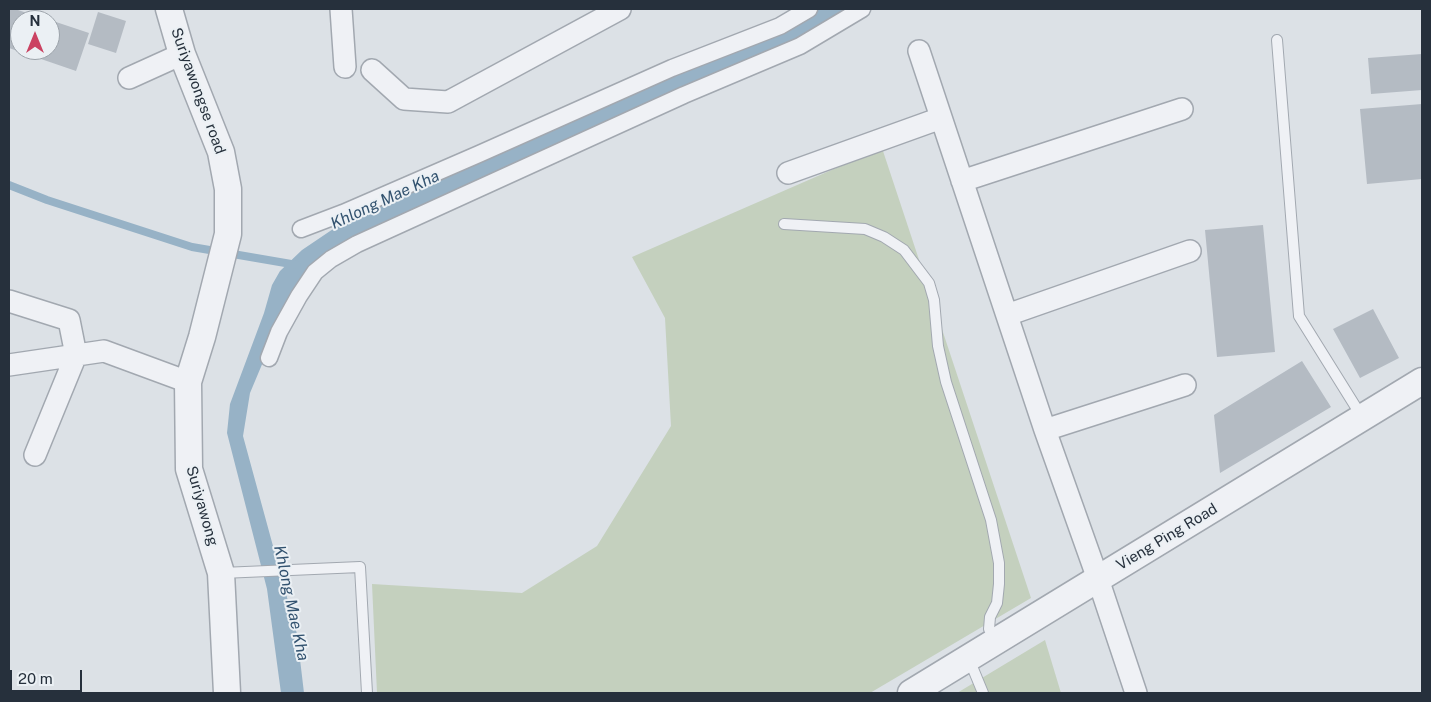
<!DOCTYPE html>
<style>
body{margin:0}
#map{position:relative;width:1431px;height:702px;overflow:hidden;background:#dce1e6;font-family:"Public Sans",sans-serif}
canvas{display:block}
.frame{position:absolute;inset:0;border:10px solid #26303c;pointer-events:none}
.north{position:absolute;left:10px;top:10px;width:50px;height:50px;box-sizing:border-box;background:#ebf0f4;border:1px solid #9ca3aa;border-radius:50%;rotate:0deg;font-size:14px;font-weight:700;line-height:20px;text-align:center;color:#26303c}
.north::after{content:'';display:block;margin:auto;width:18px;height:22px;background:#cb4262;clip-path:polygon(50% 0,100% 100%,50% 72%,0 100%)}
.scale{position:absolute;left:10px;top:670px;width:72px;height:22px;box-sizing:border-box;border:2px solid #26303c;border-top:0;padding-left:6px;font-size:15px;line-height:18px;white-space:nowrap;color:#26303c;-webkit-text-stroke:4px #ebf0f4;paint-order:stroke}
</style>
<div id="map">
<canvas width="1431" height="702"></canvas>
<div class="frame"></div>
<div class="north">N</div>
<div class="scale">20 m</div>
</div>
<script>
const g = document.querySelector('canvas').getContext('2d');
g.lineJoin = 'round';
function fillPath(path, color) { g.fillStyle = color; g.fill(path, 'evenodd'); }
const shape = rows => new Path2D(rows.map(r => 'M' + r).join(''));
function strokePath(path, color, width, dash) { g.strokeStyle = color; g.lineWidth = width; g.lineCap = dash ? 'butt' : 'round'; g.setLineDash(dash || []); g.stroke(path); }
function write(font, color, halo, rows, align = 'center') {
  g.font = font + ' "Public Sans",sans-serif'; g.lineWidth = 4; g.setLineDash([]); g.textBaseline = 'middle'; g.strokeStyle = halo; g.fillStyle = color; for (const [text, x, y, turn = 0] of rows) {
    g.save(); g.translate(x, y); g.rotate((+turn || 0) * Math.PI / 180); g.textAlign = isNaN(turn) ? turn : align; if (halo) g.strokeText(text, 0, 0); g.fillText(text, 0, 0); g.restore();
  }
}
fillPath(shape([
 [882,148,1031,598,870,693,377,693,372,584,522,593,597,546,671,426,665,318,632,257],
 [1045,640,1061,693,957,693]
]), '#c4d0be');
fillPath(shape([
 [818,9,857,9,799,43,682,91,346,241,312,266,276,331,250,393,243,436,297,634,304,693,281,693,267,589,227,433,230,404,264,313,272,285,280,271,302,250,342,223,480,157,670,75,774,35]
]), '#97b2c6');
strokePath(shape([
 [9,185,47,200,192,247,297,265]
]), '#97b2c6', 8);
fillPath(shape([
 [9,9,15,9,48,20,20,20,20,50,50,50,50,20,89,33,76,71,9,48],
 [98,12,126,21,116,53,88,44],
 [1422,54,1422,90,1371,94,1368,58],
 [1422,104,1422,179,1367,184,1360,109],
 [1263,225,1275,352,1217,357,1205,230],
 [1373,309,1399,358,1360,378,1333,329],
 [1302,361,1331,407,1220,473,1214,415]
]), '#b4bbc3');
const service = shape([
 [1277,40,1299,316,1362,417],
 [784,224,865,229,884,237,904,250,929,283,934,300,938,346,946,382,991,520,999,563,999,584,997,603,990,617,989,629,995,641],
 [222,573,360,567,367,693],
 [969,659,983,693]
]);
const pedestrian = shape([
 [301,229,343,213,479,154,672,68,780,26,809,9],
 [269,358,279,332,299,296,315,272,331,259,357,244,684,95,800,46,862,9]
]);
const minor = shape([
 [341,9,345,67],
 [919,51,1045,430,1098,579,1136,693],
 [372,70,404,99,448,102,620,9],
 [129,78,182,54],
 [788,173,941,118],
 [962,181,1182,109],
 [9,301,69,320,76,355,35,455],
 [1007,315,1190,251],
 [9,365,104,351,188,382],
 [1045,430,1185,385]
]);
const tertiary = shape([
 [169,9,182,54,221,152,228,189,228,234,202,337,188,382,189,469,221,573,227,693],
 [911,693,1422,381]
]);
strokePath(service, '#a2a8b0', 12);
strokePath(pedestrian, '#a2a8b0', 19);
strokePath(minor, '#a2a8b0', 24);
strokePath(tertiary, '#a2a8b0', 29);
strokePath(service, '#eff1f5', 10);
strokePath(pedestrian, '#eff1f5', 16);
strokePath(minor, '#eff1f5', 21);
strokePath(tertiary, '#eff1f5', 26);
write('15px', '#26303c', '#ebf0f4', [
 ["Suriyawongse road",198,91,70],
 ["Suriyawong",202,506,74],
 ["Vieng Ping Road",1167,537,-31]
]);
write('italic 16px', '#32526f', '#ebf0f4', [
 ["Khlong Mae Kha",385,200,-25],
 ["Khlong Mae Kha",291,603,78]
]);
</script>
